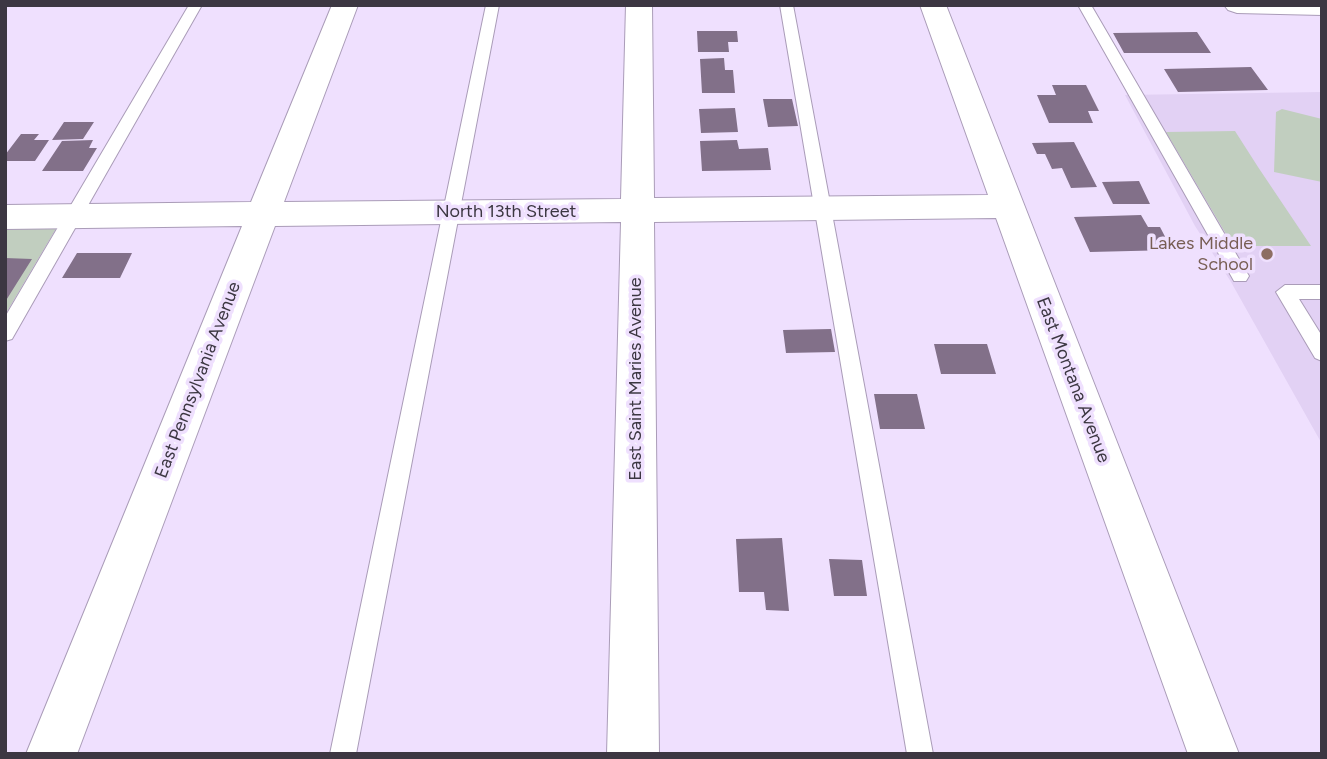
<!DOCTYPE html>
<style>
body{margin:0}
#map{position:relative;width:1327px;height:759px;overflow:hidden;background:#efe0fe;font-family:Figtree,sans-serif}
canvas{display:block}
.frame{position:absolute;inset:0;border:7px solid #3c3742;pointer-events:none}
</style>
<div id="map">
<canvas width="1327" height="759"></canvas>
<div class="frame"></div>
</div>
<script>
const g = document.querySelector('canvas').getContext('2d');
g.lineJoin = 'round';
function fillPath(path, color) { g.fillStyle = color; g.fill(path, 'evenodd'); }
const shape = rows => new Path2D(rows.map(r => 'M' + r).join(''));
function strokePath(path, color, width, dash) { g.strokeStyle = color; g.lineWidth = width; g.lineCap = dash ? 'butt' : 'round'; g.setLineDash(dash || []); g.stroke(path); }
function write(font, color, halo, rows, align = 'center') {
  g.font = font + ' Figtree,sans-serif'; g.lineWidth = 7; g.setLineDash([]); g.textBaseline = 'middle'; g.strokeStyle = halo; g.fillStyle = color; for (const [text, x, y, turn = 0] of rows) {
    g.save(); g.translate(x, y); g.rotate((+turn || 0) * Math.PI / 180); g.textAlign = isNaN(turn) ? turn : align; if (halo) g.strokeText(text, 0, 0); g.fillText(text, 0, 0); g.restore();
  }
}
fillPath(shape([
 [1322,92,1322,444,1231,282,1195,226,1125,95]
]), '#e2d1f4');
fillPath(shape([
 [1282,109,1322,119,1322,182,1274,172,1276,112],
 [1235,131,1258,167,1311,246,1233,246,1166,132],
 [57,227,5,315,5,228]
]), '#c1cebf');
fillPath(shape([
 [697,31,737,31,738,42,728,42,729,52,698,52],
 [1197,32,1211,53,1124,53,1113,33],
 [724,58,725,70,733,70,735,93,702,93,700,59],
 [1251,67,1268,90,1178,92,1164,69],
 [1052,85,1086,85,1099,111,1088,111,1093,123,1049,123,1037,95,1056,95],
 [763,99,792,99,798,126,768,127],
 [735,108,738,132,701,133,699,109],
 [64,122,94,122,83,139,52,140],
 [21,134,39,134,34,140,49,140,35,161,5,161,5,155],
 [93,140,89,148,97,148,83,171,42,171,62,141],
 [737,140,739,149,768,148,771,170,702,171,700,141],
 [1074,142,1097,187,1071,188,1062,168,1052,169,1045,154,1037,154,1032,143],
 [1139,181,1150,204,1113,204,1102,182],
 [1141,215,1148,227,1160,227,1172,250,1090,252,1074,217],
 [77,253,132,253,120,278,62,278],
 [5,258,32,259,5,302],
 [831,329,835,352,786,353,783,330],
 [934,344,987,344,996,374,941,374],
 [874,394,917,394,925,429,880,429],
 [782,538,789,611,766,610,764,592,739,592,736,539],
 [829,559,862,560,867,596,834,596]
]), '#827089');
const service = shape([
 [189,5,202,5,12,339,5,341,5,317,189,5],
 [486,5,499,5,356,754,330,754,486,5],
 [780,5,793,5,933,754,907,754,780,5],
 [1078,5,1091,5,1246,271,1249,276,1246,281,1234,281,1078,5],
 [1285,285,1322,285,1322,299,1299,299,1322,336,1322,361,1315,358,1276,292,1285,285]
]);
const minor = shape([
 [332,5,358,5,284,202,621,199,626,5,652,5,654,198,988,195,920,5,946,5,1239,754,1188,754,996,218,654,222,659,754,607,754,621,222,275,226,77,754,26,754,242,226,5,229,5,205,251,202,332,5],
 [1224,5,1322,5,1322,15,1237,13,1228,10,1224,5]
]);
strokePath(service, '#aa9cb8', 2);
strokePath(minor, '#aa9cb8', 2);
fillPath(service, '#fff');
fillPath(minor, '#fff');
for (const [x, y, r, color] of [
 [1267,254,7,"#8d6e63"]
]) { const dot = new Path2D(); dot.arc(x, y, r, 0, 2 * Math.PI); g.fillStyle = color; g.fill(dot); strokePath(dot, '#efe0fe', 2.5); }
write('18px', '#3c3742', '#efe0fe', [
 ["North 13th Street",506,212],
 ["East Saint Maries Avenue",636,379,-90],
 ["East Pennsylvania Avenue",198,380,-69],
 ["East Montana Avenue",1073,380,69]
]);
write('18px', '#785e54', '#efe0fe', [
 ["Lakes Middle",1253,244],
 ["School",1253,265]
], 'right');
</script>
